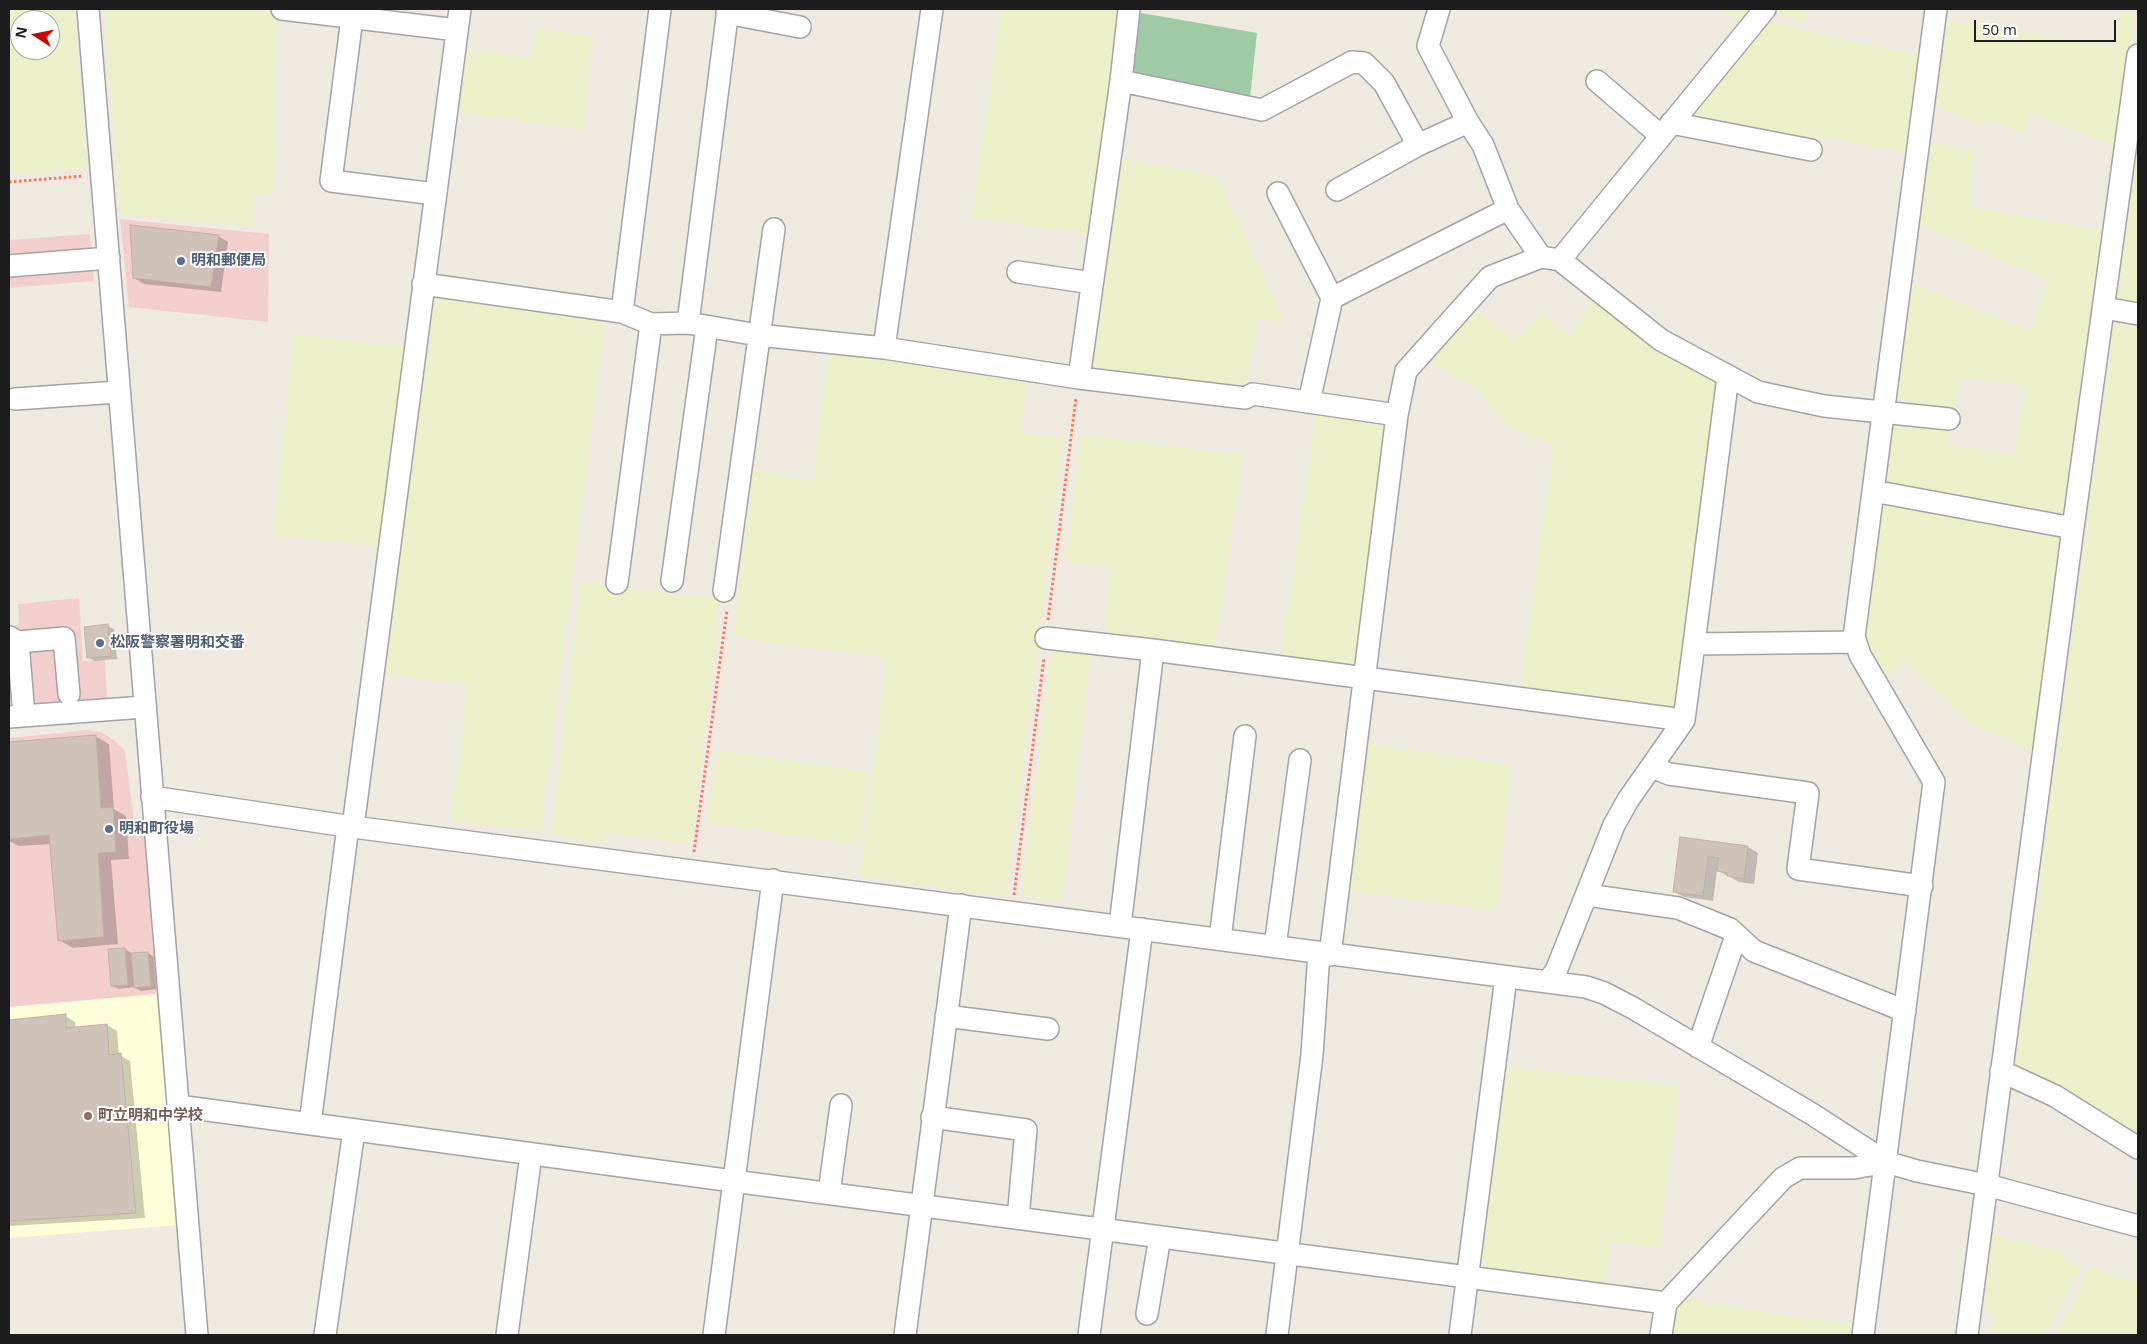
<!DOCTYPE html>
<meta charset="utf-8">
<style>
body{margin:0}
#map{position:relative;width:2147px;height:1344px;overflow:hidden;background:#eeeae0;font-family:"Open Sans",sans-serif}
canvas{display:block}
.frame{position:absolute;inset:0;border:10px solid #1c1c1c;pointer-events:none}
.north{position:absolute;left:10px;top:10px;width:50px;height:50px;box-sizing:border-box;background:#fff;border:1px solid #a4a4a4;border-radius:50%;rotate:281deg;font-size:14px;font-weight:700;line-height:20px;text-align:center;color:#1c1c1c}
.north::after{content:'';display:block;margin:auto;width:18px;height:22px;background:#c70600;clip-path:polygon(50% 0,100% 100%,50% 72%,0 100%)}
.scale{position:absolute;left:1974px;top:20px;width:142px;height:22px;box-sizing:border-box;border:2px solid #1c1c1c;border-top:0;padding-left:6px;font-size:15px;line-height:18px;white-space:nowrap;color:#1c1c1c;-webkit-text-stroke:4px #fff;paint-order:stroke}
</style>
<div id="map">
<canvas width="2147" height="1344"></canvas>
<div class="frame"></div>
<div class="north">N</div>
<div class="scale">50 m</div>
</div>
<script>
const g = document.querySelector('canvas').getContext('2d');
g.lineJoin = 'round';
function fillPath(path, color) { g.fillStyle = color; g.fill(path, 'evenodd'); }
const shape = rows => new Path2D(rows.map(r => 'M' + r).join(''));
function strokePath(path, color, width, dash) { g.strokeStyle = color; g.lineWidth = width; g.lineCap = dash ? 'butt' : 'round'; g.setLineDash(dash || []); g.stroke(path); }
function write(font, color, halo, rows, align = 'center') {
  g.font = font + ' "Open Sans","Noto Sans JP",sans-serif'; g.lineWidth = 4; g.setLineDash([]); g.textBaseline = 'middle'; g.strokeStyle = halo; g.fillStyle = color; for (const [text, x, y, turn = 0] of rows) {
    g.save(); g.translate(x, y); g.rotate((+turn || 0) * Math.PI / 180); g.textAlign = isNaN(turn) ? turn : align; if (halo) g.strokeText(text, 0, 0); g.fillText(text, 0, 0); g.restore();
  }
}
fillPath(shape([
 [120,219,269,234,268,322,129,307],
 [90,234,94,281,9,288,9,240],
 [79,598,83,661,105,660,107,700,10,708,9,626,19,625,18,604],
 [89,730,102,733,114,740,125,751,135,829,145,831,156,995,9,1007,9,738]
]), '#f2cfcd');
fillPath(shape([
 [156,994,179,1225,9,1238,9,1007]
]), '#feffd8');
fillPath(shape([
 [9,9,73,9,87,168,9,174],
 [20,20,50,20,50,50,20,50],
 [104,9,244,9,277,13,274,195,254,193,254,227,120,214],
 [1001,9,1120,9,1092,234,971,218],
 [1720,9,1755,9,1747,18,1735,17],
 [1775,9,1807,9,1804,21,1777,13],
 [2120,12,2134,13,2117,148,2031,113,2024,133,1988,120,1986,126,1930,104,1941,20,2114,46],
 [1767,20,1840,39,1917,55,1906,152,1708,119,1693,114],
 [536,28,593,36,582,130,453,111,462,48,530,58],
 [1926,142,1973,151,1971,207,2101,230,2061,519,1888,487,1883,479,1891,421,1951,432,1950,445,2014,455,2026,386,1961,377,1954,410,1896,399,1910,283,2031,331,2048,280,1917,224],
 [2138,145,2138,304,2117,300],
 [1120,159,1216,176,1285,322,1257,318,1246,388,1089,367],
 [442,298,605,320,540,832,451,820,467,685,380,673,433,306],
 [1594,299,1719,381,1710,456,1702,455,1701,465,1705,466,1678,704,1669,711,1520,690,1553,444,1509,428,1475,387,1428,363,1473,308,1514,340,1541,313,1570,334],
 [2113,323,2138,328,2138,1137,2016,1064],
 [294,334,404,347,380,546,273,536],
 [828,349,1027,376,1021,433,1063,438,1006,897,859,876,887,658,733,637,752,470,812,481],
 [1316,413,1389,422,1360,672,1280,658],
 [1081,435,1242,455,1214,650,1109,635,1105,622,1112,568,1065,561],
 [1880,502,2060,536,2034,751,1969,723,1906,663,1883,675,1864,639],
 [581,582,720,599,691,844,606,832,604,844,551,834],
 [1052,649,1091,652,1061,901,1021,895],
 [1365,743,1511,765,1496,910,1347,891],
 [717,750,868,772,859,845,708,823],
 [1505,1066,1679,1086,1659,1247,1611,1241,1603,1283,1486,1267,1486,1260,1481,1258],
 [1992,1235,2062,1252,2081,1270,2043,1335,2006,1335,1991,1329,1995,1315,1979,1307],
 [2091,1267,2138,1283,2138,1335,2056,1335],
 [1686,1300,1853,1325,1852,1335,1669,1335,1673,1311]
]), '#ecf0c8');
fillPath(shape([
 [1135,12,1257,33,1250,98,1128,73]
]), '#9fcaa6');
fillPath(shape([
 [218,236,228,242,221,292,144,284,134,278],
 [107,626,114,629,117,659,95,661,89,658],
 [95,736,109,744,114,809,126,816,129,859,111,860,118,944,73,948,59,940,51,844,19,846,9,841,9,743],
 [1681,838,1748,847,1758,853,1754,884,1739,882,1717,870,1713,901,1685,897,1674,892],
 [125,949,131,953,148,953,154,957,157,989,141,991,134,987,119,989,112,986],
 [65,1016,75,1022,76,1028,107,1025,117,1031,119,1055,130,1061,145,1218,9,1226,9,1021]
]), '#0003');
const building = shape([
 [130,225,219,235,211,287,133,278,130,225],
 [108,624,111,656,87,658,84,627,108,624],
 [96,735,101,808,113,807,116,852,98,853,104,937,58,941,49,835,9,839,9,742,96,735],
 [1680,837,1748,846,1744,879,1727,876,1728,873,1717,871,1719,858,1708,856,1703,896,1673,892,1680,837],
 [125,948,128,985,111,986,108,949,125,948],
 [148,952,151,986,134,988,131,953,148,952],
 [66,1014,66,1028,107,1024,109,1055,121,1053,136,1213,9,1221,9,1020,66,1014]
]);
fillPath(building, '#cfc3b9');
strokePath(building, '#c1b0a1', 1);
const minor = shape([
 [88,9,197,1335],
 [282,9,457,30],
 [1439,9,1428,46,1468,122],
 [727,13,800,27],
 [352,18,331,181,435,194],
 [1121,81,1262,110,1352,62,1364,63,1384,83,1418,145],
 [1597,81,1661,136],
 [1671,123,1811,150],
 [1337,190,1418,145,1468,122,1483,145,1508,209],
 [1278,193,1332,298],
 [1560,260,1765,9],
 [9,266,109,258],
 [1018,272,1092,283],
 [423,284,622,312,651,324,688,323,758,335,884,348,1079,378,1245,398,1253,394,1397,415],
 [2104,308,2138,314],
 [622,312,660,9],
 [688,323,728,9],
 [884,348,932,9],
 [1079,378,1121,81,1129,9],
 [15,399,118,392],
 [1309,402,1332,298,1508,209,1541,257,1560,260,1661,340,1758,392,1824,406,1949,419],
 [1873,491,2073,528],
 [672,581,707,327],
 [617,583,651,324],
 [724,591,774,229],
 [9,637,18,642,24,716],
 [1046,638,1153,650,1684,720],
 [18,642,64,638,69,694],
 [1694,644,1728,376],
 [9,717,144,707],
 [1652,767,1669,774,1808,793,1798,869,1922,886],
 [152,797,353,827,1586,987,1604,993,1633,1008,1812,1114,1886,1162,1917,1171,1987,1185,2138,1226],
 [353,827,460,9],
 [1587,895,1678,908,1730,929,1754,951,1905,1011],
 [1120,926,1153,650],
 [1220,939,1245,736],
 [1275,947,1300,760],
 [1330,955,1397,415,1406,371,1490,277,1541,257],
 [1547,982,1556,971,1614,825,1628,800,1684,720,1694,644,1856,642],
 [946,1016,1048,1029],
 [1698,1047,1736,936],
 [2001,1071,2055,1096,2138,1148],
 [178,1106,733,1181,1666,1303],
 [932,1117,1026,1130,1018,1218],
 [310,1124,348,826],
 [829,1193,841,1105],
 [1147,1314,1160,1237],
 [325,1335,354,1130],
 [507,1335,531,1154],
 [714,1335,773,880],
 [905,1335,961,905],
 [1089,1335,1142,929],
 [1277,1335,1312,1055,1319,953],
 [1460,1335,1506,977],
 [1661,1335,1666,1303,1783,1178,1800,1168,1854,1168,1886,1162],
 [1863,1335,1934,782,1860,655,1854,637,1936,9],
 [1967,1335,2073,528,2138,55]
]);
strokePath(minor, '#a3a3a3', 24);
strokePath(shape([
 [9,182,83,176],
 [1048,620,1076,398],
 [694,852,727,610],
 [1014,895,1044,658]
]), '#ff7560', 3, [2.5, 2.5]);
strokePath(minor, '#fff', 21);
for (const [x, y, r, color] of [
 [181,261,5,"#5c6f8a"],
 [100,643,5,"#5c6f8a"],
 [109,829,5,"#5c6f8a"],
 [88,1116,5,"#8d6e63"]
]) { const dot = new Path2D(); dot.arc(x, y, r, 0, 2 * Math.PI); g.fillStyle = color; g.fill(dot); strokePath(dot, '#fff', 2); }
write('bold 15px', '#4e5e75', '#fff', [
 ["明和郵便局",191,261],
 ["松阪警察署明和交番",110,643],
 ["明和町役場",119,829]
], 'left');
write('bold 15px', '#785e54', '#fff', [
 ["町立明和中学校",98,1116]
], 'left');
</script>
